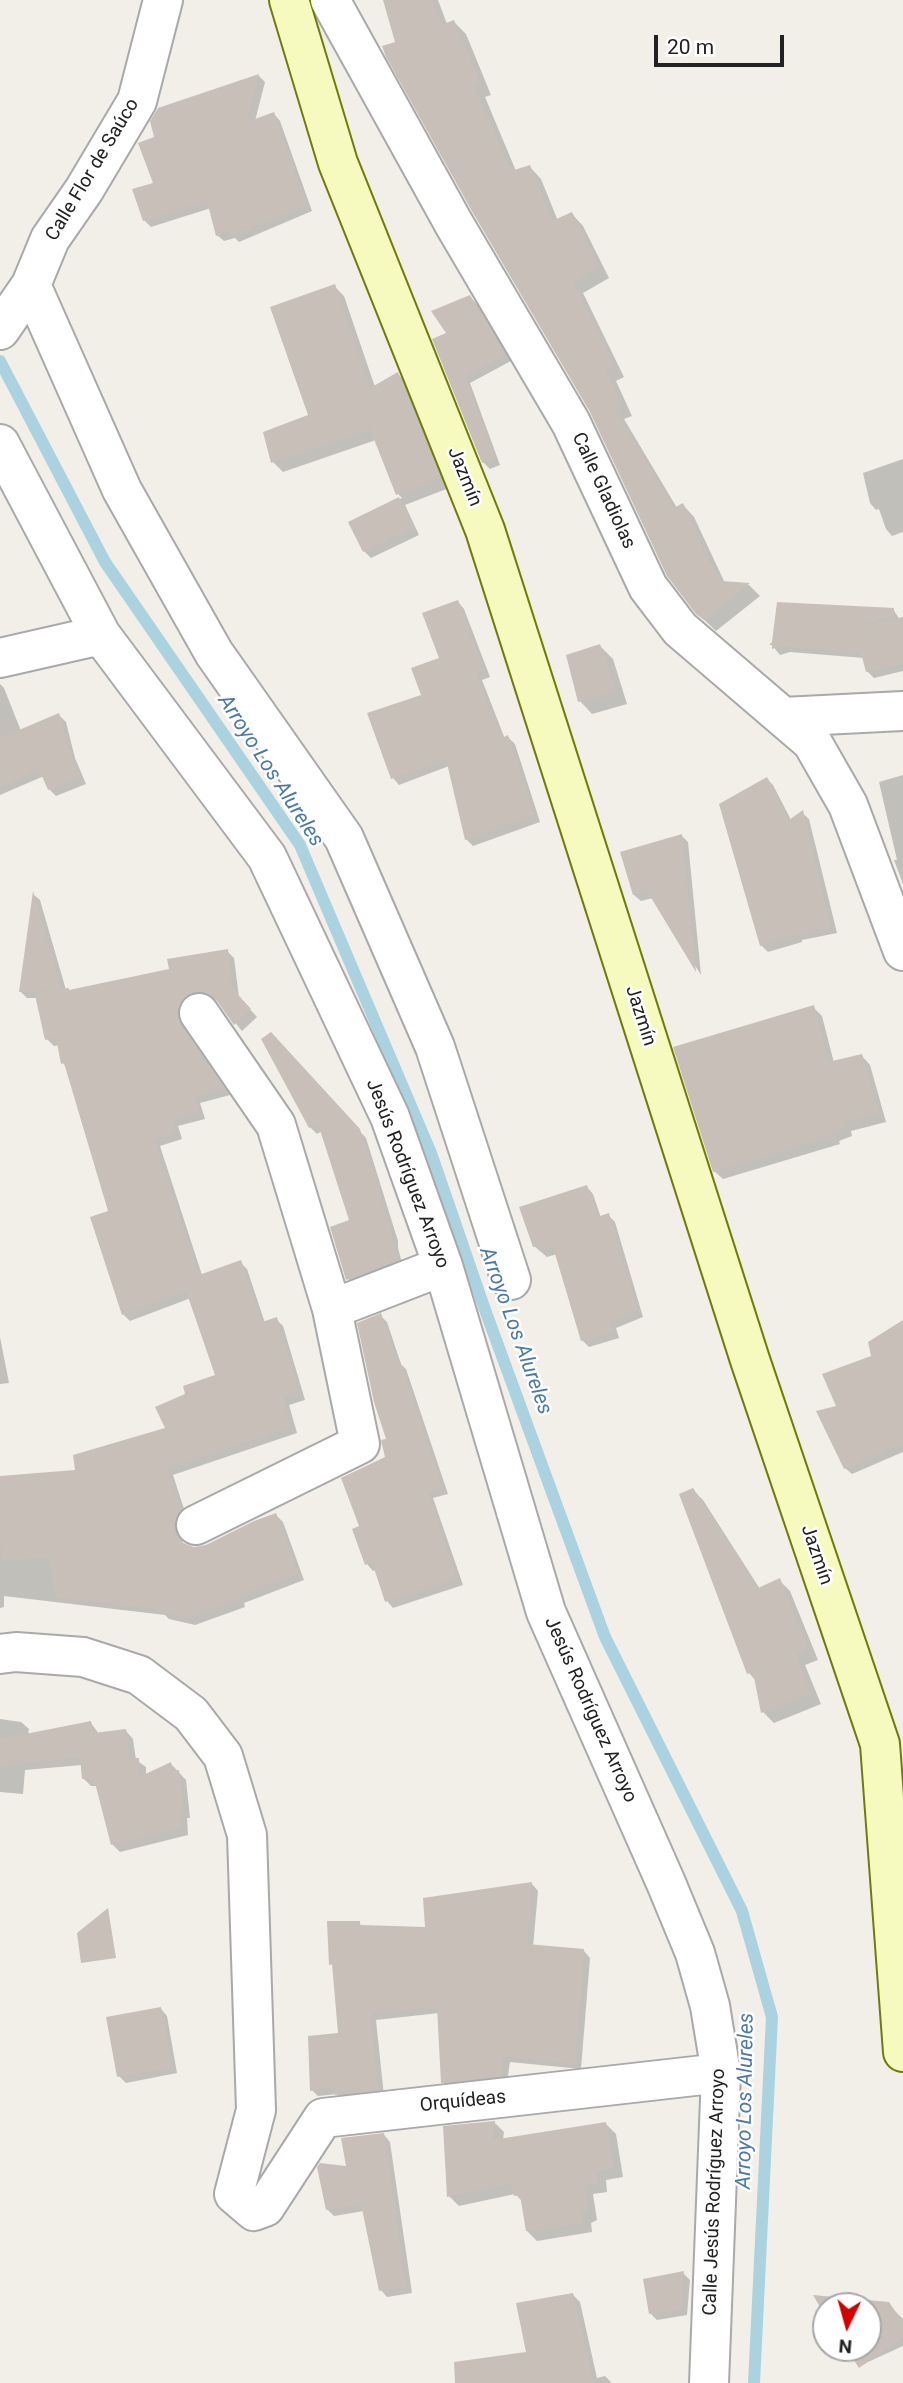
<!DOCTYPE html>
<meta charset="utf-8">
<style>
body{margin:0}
#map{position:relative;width:903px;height:2383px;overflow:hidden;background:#f2efe9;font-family:Roboto,sans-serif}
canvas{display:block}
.north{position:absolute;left:812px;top:2292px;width:70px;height:70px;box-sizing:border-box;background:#fff;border:2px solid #a7a7a7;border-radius:50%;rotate:185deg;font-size:19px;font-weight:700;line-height:28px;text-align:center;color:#222}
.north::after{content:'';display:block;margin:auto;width:24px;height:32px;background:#d40000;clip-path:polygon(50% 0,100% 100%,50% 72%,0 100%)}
.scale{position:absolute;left:654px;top:35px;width:130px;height:32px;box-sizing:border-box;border:4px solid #222;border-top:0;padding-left:9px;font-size:21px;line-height:24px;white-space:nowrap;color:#222;-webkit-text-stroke:5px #fff;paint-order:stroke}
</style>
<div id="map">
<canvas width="903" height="2383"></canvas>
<div class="north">N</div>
<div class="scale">20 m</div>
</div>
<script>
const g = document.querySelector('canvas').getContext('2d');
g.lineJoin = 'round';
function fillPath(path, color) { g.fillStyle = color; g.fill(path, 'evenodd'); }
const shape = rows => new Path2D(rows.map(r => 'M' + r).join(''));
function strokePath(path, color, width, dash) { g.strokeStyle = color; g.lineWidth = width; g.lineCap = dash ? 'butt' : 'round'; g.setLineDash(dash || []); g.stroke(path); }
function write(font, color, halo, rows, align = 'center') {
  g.font = font + ' Roboto,sans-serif'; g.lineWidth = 5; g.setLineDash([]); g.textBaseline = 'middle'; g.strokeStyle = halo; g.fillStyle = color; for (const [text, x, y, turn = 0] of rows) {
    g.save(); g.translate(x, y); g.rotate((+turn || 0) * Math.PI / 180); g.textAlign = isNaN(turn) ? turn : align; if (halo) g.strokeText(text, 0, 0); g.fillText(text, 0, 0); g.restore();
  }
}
fillPath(shape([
 [390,0,438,0,447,24,454,22,466,34,491,95,485,97,516,171,530,167,541,179,558,221,572,214,583,226,609,278,583,293,624,377,616,381,632,416,624,419,677,508,683,505,694,517,725,583,749,585,760,596,716,631,697,613,591,411],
 [259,76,265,82,255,121,274,114,280,121,312,211,239,242,235,238,224,241,217,235,211,208,151,227,144,220,155,184,159,109],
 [334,286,344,296,375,387,398,374,408,384,449,488,405,505,419,535,371,558,364,551,350,523,402,498,398,494,376,440,283,472,273,462,310,416],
 [470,297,477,304,511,361,470,383,500,465,490,469,483,462,448,333],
 [903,459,903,532,892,536,886,529,879,509,876,510,870,503,863,473],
 [458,602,464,609,490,677,482,680,505,739,508,737,515,744,540,822,473,846,466,839,449,766,399,785,393,778,423,696,441,659],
 [893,609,900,620,903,619,903,671,874,678,867,671,864,658,790,652,780,655,772,645],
 [600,646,613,659,627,704,592,714,580,701],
 [0,684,4,688,21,731,59,715,66,722,75,758,86,784,56,796,49,789,44,776,0,795],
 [903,775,903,884,894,860,897,860,879,782],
 [767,779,773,785,791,820,802,813,809,819,837,933,802,940,802,942,768,952,761,945],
 [681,835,688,842,701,975,653,898,641,901,634,895],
 [34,895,40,900,66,990,71,992,171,971,227,951,234,958,239,997,257,1017,242,1031,217,1000,205,998,184,1022,188,1034,230,1095,200,1103,205,1119,178,1126,182,1139,160,1146,202,1275,240,1262,247,1269,265,1323,276,1319,283,1326,305,1400,289,1405,297,1433,173,1475,187,1518,181,1531,183,1543,195,1549,206,1546,276,1515,283,1522,304,1580,244,1603,245,1607,195,1625,169,1619,165,1615,4,1596,4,1607,0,1608,0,1480,76,1471,252,1405,191,1298,130,1321,123,1314,110,1212,67,1068,63,1063,59,1045,54,1046,47,1039,38,998,27,998,20,991],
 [813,1007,822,1016,834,1063,862,1056,870,1065,886,1122,851,1131,852,1136,839,1141,840,1144,723,1179,714,1171],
 [277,1041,366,1138,398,1241,398,1248,403,1267,354,1286,348,1279,351,1221,322,1131,317,1134,310,1127],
 [587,1187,593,1194,601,1218,608,1215,615,1222,643,1317,616,1328,619,1338,589,1347,582,1340,557,1254,547,1257,534,1246],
 [381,1316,387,1322,401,1364,406,1369,448,1494,433,1498,463,1585,393,1608,387,1601,376,1570,373,1571,367,1564,361,1527,387,1458,388,1440],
 [0,1337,9,1383,0,1384],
 [903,1391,903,1452,852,1474,845,1468,838,1407],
 [693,1490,703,1500,760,1589,780,1581,790,1591,818,1660,805,1665,821,1704,774,1723,763,1712,757,1682,749,1673,682,1495],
 [0,1719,21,1722,29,1729,28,1735,91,1723,99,1734,126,1731,133,1739,136,1760,146,1767,146,1776,171,1764,186,1780,190,1818,187,1818,188,1835,120,1852,112,1844,98,1786,91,1786,83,1778,82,1765,25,1770,23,1794,0,1792],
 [532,1884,538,1891,533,1947,584,1951,590,1958,581,2069,510,2062,507,2082,449,2089,443,2082,439,2013,376,2020,384,2096,343,2101,337,2094,318,2096,312,2090,340,2034,334,1967,331,1964,359,1923,363,1927,427,1929],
 [161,2009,167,2016,177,2073,126,2083,119,2076],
 [494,2122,504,2132,503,2140,605,2123,616,2134,623,2177,606,2180,607,2192,593,2194,597,2220,591,2223,592,2232,537,2241,527,2231,523,2202,515,2194,459,2206,449,2196],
 [384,2135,390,2142,412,2293,387,2297,381,2290,364,2211,334,2216,327,2209,348,2168],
 [683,2273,690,2280,687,2315,657,2320,651,2314],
 [572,2294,580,2302,597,2378,605,2376,612,2383,493,2383,528,2353],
 [888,2304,903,2319,903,2346,868,2362,854,2348,868,2348,868,2306,856,2306]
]), '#0003');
strokePath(shape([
 [0,361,105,562,300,845,431,1153,484,1307,605,1637,742,1911,772,2017,754,2383]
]), '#aad3df', 12);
fillPath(shape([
 [383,0,432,0,441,25,454,20,480,83,474,86,511,171,530,165,552,221,572,212,599,266,573,281,614,366,605,369,621,404,614,408,674,508,683,503,708,560,721,581,750,583,704,620,696,614,667,576,590,412,473,213,386,57,382,46,395,42],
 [259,74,247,122,274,112,307,205,231,236,229,231,216,236,207,201,143,221,132,189,153,183,138,143,154,137,150,121,158,108],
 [335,284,370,388,398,372,441,478,396,495,370,429,271,463,263,432,308,415,270,307],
 [470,295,505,354,465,376,495,458,482,463,432,339,446,333,431,311],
 [399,497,414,528,363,552,348,522],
 [458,600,484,670,476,673,502,738,508,735,534,815,465,840,446,759,391,779,367,713,421,695,411,668,439,658,422,613],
 [777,602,894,608,894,615,866,623,866,626,903,617,903,663,866,672,861,653,782,646,772,649,772,645,769,645,772,642],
 [600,644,616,691,578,702,566,655],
 [59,713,69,749,80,776,48,790,39,769,0,786,0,738],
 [767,777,789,820,803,810,831,927,796,934,797,935,760,946,719,804],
 [682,834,696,972,647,891,633,895,620,852],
 [33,891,61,989,69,988,69,990,169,969,167,959,228,949,232,988,251,1009,234,1025,217,1001,208,993,197,991,187,995,180,1003,177,1014,181,1025,224,1088,194,1096,199,1112,172,1119,176,1132,154,1139,199,1275,241,1260,262,1322,277,1317,299,1393,283,1398,291,1426,167,1468,181,1510,174,1523,176,1534,183,1543,194,1547,206,1545,254,1521,276,1513,298,1573,238,1596,239,1600,187,1618,160,1612,159,1609,56,1597,49,1558,2,1560,2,1548,0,1548,0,1476,75,1470,73,1455,165,1428,155,1407,185,1394,183,1386,215,1375,186,1291,122,1315,90,1217,108,1211,64,1063,61,1064,56,1038,45,1040,35,995,55,990,19,992],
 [814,1005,828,1062,862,1054,879,1113,843,1122,845,1128,831,1133,833,1136,713,1172,673,1047],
 [271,1032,360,1129,392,1233,392,1240,398,1260,346,1280,330,1227,349,1220,318,1124,309,1128,261,1039],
 [587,1185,597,1217,609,1213,637,1310,610,1321,613,1332,581,1341,553,1247,539,1251,538,1246,533,1247,519,1207],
 [381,1313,397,1362,400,1361,442,1487,428,1492,457,1578,385,1602,372,1562,365,1565,352,1529,359,1526,341,1478,385,1457,381,1440,386,1439,374,1402,357,1323],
 [903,1320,903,1443,844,1469,816,1411,836,1406,822,1374,871,1356,868,1342],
 [693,1488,758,1588,780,1578,808,1649,796,1654,811,1694,761,1713,753,1672,747,1674,679,1494],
 [91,1721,93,1733,126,1729,129,1758,139,1758,139,1777,171,1762,172,1771,179,1770,183,1810,180,1811,181,1827,111,1845,94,1779,82,1779,80,1757,0,1765,0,1739],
 [532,1882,527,1944,584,1949,575,2064,503,2056,501,2076,441,2083,437,2007,370,2013,378,2090,335,2095,334,2087,310,2091,308,2036,338,2033,332,1964,329,1965,327,1921,360,1921,360,1925,425,1927,423,1898],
 [108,1908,116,1958,81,1963,77,1933],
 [161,2007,172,2067,117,2077,106,2017],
 [495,2121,492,2140,606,2122,614,2168,596,2171,598,2183,584,2185,588,2209,582,2213,583,2223,526,2231,520,2195,514,2196,512,2183,447,2197,443,2126],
 [384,2133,406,2286,379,2291,361,2204,326,2210,317,2167,320,2163,346,2166,341,2138],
 [684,2271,681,2309,649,2314,643,2279],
 [573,2293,593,2383,455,2383,454,2362,526,2352,516,2303],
 [813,2295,889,2302,903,2323,903,2338,859,2368,846,2348,868,2348,868,2306,826,2306,826,2317]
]), '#c7bfb8');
const minor = shape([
 [330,0,454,224,571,423,648,587,680,629,812,742,848,805,903,951],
 [31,285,122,490,214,653,344,838,435,1047,511,1280],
 [0,330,31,285,50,239,84,190,137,101,163,0],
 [0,444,101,635,267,857,390,1117,443,1266,546,1612,666,1883,695,1953,710,2006,721,2073,709,2383],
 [0,658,101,635],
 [783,717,903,711],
 [199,1013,276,1125,332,1309],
 [196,1525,360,1444,332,1309,443,1266],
 [0,1654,16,1652,83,1657,139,1675,191,1714,223,1756,247,1835,256,2110,234,2194,254,2211,265,2207,323,2118,721,2073]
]);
const secondary = shape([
 [289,0,338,163,485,530,750,1360,880,1744,903,2052]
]);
strokePath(minor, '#a9a9a9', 42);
strokePath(secondary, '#707d05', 42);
strokePath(minor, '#fff', 38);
strokePath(secondary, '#f7fabf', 38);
write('19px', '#222', '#fff', [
 ["Calle Flor de Saúco",93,170,-59],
 ["Jazmín",464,477,68],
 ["Calle Gladiolas",603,491,65],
 ["Jazmín",640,1016,72],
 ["Jesús Rodríguez Arroyo",407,1174,69],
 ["Jazmín",816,1555,71],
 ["Jesús Rodríguez Arroyo",590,1710,66],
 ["Orquídeas",463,2102,-6],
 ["Calle Jesús Rodríguez Arroyo",715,2192,-88]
]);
write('italic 21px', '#4a7aab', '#fff', [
 ["Arroyo Los Alureles",270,771,57],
 ["Arroyo Los Alureles",515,1331,70],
 ["Arroyo Los Alureles",746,2101,-89]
]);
</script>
